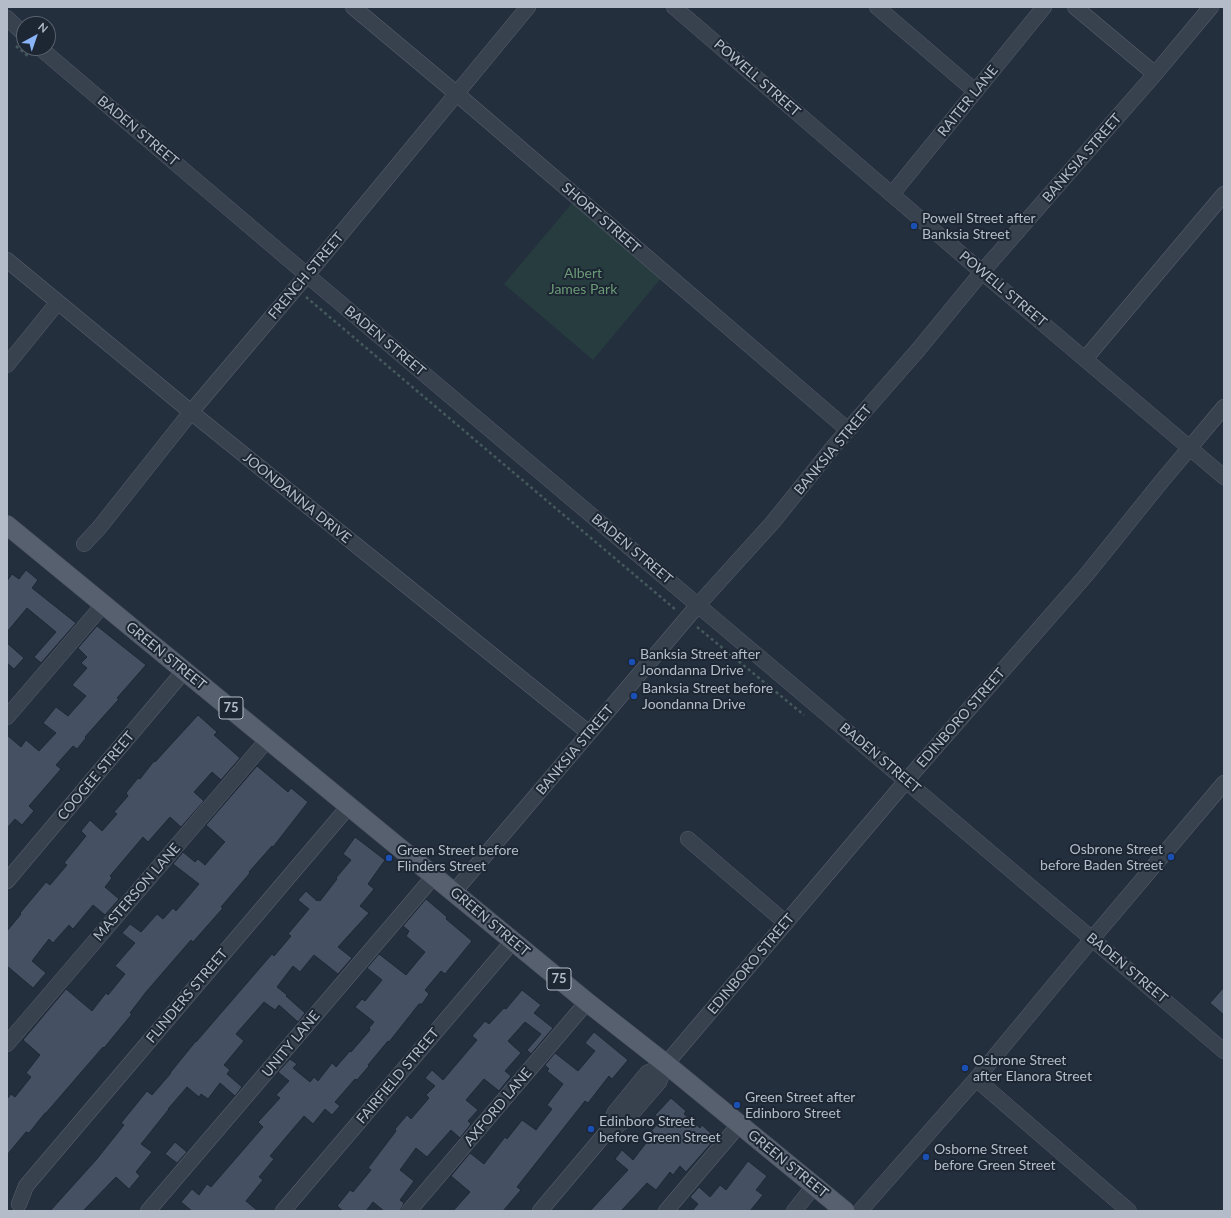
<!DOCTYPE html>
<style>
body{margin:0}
#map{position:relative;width:1231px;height:1218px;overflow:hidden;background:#242f3e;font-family:Lato,sans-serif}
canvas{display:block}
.frame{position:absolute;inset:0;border:8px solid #b4bcc9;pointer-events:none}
.north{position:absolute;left:16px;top:16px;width:40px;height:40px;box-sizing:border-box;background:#1d2633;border:1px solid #59626f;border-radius:50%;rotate:40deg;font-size:11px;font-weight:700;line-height:16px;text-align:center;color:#b4bcc9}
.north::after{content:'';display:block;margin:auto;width:14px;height:18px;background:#8ab4f8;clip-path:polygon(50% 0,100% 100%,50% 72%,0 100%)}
</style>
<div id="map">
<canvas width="1231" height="1218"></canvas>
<div class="frame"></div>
<div class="north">N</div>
</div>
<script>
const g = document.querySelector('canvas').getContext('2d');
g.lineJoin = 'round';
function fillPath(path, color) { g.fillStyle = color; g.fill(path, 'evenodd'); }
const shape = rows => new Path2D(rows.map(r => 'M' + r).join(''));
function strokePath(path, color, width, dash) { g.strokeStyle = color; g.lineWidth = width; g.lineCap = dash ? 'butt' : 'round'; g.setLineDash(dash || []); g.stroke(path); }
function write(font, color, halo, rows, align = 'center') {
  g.font = font + ' Lato,sans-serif'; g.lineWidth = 4; g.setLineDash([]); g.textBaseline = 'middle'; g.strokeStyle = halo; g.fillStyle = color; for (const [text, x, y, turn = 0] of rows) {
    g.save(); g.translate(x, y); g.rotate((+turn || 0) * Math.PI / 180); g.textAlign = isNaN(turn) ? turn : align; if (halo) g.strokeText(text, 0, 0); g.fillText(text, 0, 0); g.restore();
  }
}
fillPath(shape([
 [573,202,662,277,593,360,504,284]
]), '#263c3f');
const building = shape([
 [26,570,38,580,32,588,76,623,41,663,34,657,56,632,27,608,7,632,7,581,12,574,19,579,26,570],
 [97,626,146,665,117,698,119,699,85,737,86,738,77,749,73,746,56,765,61,769,29,806,34,811,22,825,15,819,7,828,7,735,21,747,26,740,39,751,56,733,43,723,56,707,68,716,86,696,72,685,87,668,81,663,87,657,78,648,97,626],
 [7,643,24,658,14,669,7,663,7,643],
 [198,715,217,732,214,735,240,758,221,780,212,772,194,792,204,801,181,827,170,817,148,842,143,837,110,876,112,878,105,887,119,899,105,915,93,905,73,929,69,925,53,943,49,939,32,961,46,973,33,988,7,966,7,931,21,914,20,913,46,882,50,885,67,865,64,863,86,836,81,831,90,820,102,831,117,814,114,812,128,796,126,793,138,778,140,779,154,761,155,762,198,715],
 [257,766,288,792,291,788,308,802,273,847,272,846,249,872,250,873,221,907,223,908,193,942,191,940,146,992,130,1013,132,1014,104,1048,103,1047,46,1113,45,1113,29,1133,26,1132,7,1155,7,1099,11,1094,15,1097,31,1077,26,1073,40,1055,23,1040,66,989,92,1011,106,993,108,995,125,974,115,966,135,943,122,933,130,924,141,932,157,914,163,919,173,908,176,911,199,884,173,864,183,852,195,862,198,859,205,865,223,844,225,842,206,825,257,766],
 [355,837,385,860,368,884,374,889,360,906,369,913,338,947,352,958,338,974,314,955,300,972,293,966,277,987,287,995,286,996,305,1013,298,1022,279,1005,275,1010,264,1002,236,1034,244,1041,224,1065,230,1070,227,1074,242,1087,235,1096,220,1083,208,1099,201,1094,199,1097,187,1087,168,1109,169,1109,141,1144,152,1152,136,1172,140,1176,129,1189,116,1177,83,1211,50,1211,96,1160,124,1125,121,1123,147,1091,152,1095,171,1073,170,1073,196,1041,196,1042,272,954,274,956,291,936,288,934,309,909,298,900,306,891,317,901,318,900,320,901,337,879,336,878,351,860,343,854,355,837],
 [426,899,447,917,446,919,472,941,445,974,441,971,425,990,429,994,422,1004,419,1004,389,1042,388,1041,368,1065,369,1066,357,1080,355,1079,335,1102,340,1106,332,1115,325,1109,313,1124,304,1116,270,1156,274,1159,259,1177,263,1180,246,1201,258,1211,192,1211,181,1202,192,1189,199,1195,207,1184,211,1187,263,1127,258,1122,280,1098,276,1095,289,1081,278,1072,290,1059,297,1064,293,1068,310,1082,314,1077,318,1081,332,1063,336,1067,350,1051,351,1052,370,1030,369,1028,374,1022,355,1007,362,999,365,1001,382,980,367,968,379,954,406,975,425,952,406,936,409,931,403,926,426,899],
 [1224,987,1224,1015,1210,1003,1224,987],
 [522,990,541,1005,534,1013,553,1028,531,1054,527,1050,541,1034,525,1022,508,1041,521,1053,505,1071,511,1076,499,1091,484,1079,466,1100,478,1110,468,1121,471,1124,460,1138,451,1130,427,1157,416,1148,400,1170,414,1181,400,1200,404,1203,400,1211,384,1211,373,1202,366,1211,343,1211,337,1206,350,1190,353,1192,371,1170,368,1168,396,1131,395,1129,407,1115,411,1119,429,1098,426,1095,435,1086,425,1078,432,1070,443,1080,477,1040,472,1036,485,1021,489,1024,504,1008,506,1009,522,990],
 [594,1032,628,1060,612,1079,609,1076,588,1103,585,1101,517,1187,521,1190,503,1211,453,1211,470,1192,451,1176,470,1153,484,1164,505,1137,507,1139,522,1120,536,1130,552,1109,547,1105,563,1084,547,1071,549,1069,545,1065,555,1053,578,1071,595,1051,585,1043,594,1032],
 [671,1098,686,1111,684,1114,700,1128,702,1125,716,1138,686,1172,680,1166,673,1175,670,1172,656,1190,647,1183,621,1211,590,1211,628,1170,615,1159,622,1150,633,1160,646,1143,643,1140,661,1120,655,1115,671,1098],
 [175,1142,187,1152,177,1163,165,1154,175,1142],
 [748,1161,767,1176,756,1190,763,1195,750,1211,692,1211,698,1204,690,1197,699,1187,710,1197,720,1185,726,1190,748,1161]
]);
fillPath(building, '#455162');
strokePath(building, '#1f2835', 1);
const minor = shape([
 [353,7,457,94,848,430],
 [674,7,982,272,1224,477],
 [877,7,975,91],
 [1075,7,1155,74],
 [7,18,24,34],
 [40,48,307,275,906,781,1224,1051],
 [892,194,1044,7],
 [7,260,191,412,589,733],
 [1085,359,1224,194],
 [7,365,58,302],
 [84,544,99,528,191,412,307,275,528,7],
 [7,717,103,605],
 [688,839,786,923],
 [7,881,184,671],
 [454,892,698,605,773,522,834,446,918,350,982,272,1155,74,1211,7],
 [7,1044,268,739],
 [976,1079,1129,1211],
 [606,1133,615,1112,647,1073,666,1064],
 [19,1204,26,1186,349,806],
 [148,1211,434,876],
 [283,1211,513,941],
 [409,1211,587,1002],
 [540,1211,605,1134,627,1119,659,1082,666,1064,906,781,1087,574,1161,482,1224,407],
 [666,1211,739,1125],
 [794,1211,814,1186],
 [860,1211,976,1079,1092,939,1224,783]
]);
const major = shape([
 [7,525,587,1002,666,1064,845,1211]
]);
strokePath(minor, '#565f6c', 16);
strokePath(major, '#414a57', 20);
strokePath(shape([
 [16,46,29,57],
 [306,297,676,610],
 [697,627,804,715]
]), '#44595c', 2.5, [3, 3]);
strokePath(minor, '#38414e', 15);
strokePath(major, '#56606e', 19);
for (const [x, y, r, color] of [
 [914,226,4,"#1a4fb4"],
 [632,662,4,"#1a4fb4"],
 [634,696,4,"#1a4fb4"],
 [1171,857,4,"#1a4fb4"],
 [389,858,4,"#1a4fb4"],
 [965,1068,4,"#1a4fb4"],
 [737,1105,4,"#1a4fb4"],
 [591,1129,4,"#1a4fb4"],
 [926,1157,4,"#1a4fb4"]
]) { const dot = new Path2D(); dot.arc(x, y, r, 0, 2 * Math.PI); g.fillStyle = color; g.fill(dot); strokePath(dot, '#1d2633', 1.5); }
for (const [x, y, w] of [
 [231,708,24],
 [559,979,24]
]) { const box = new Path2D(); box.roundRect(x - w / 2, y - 11, w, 22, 3); g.fillStyle = '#1d2633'; g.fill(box); strokePath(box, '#b4bcc9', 1); }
write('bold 13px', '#b4bcc9', null, [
 ["75",231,708],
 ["75",559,979]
]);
write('14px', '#b4bcc9', '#1d2633', [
 ["POWELL STREET",757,78,41],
 ["RAITER LANE",968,101,-51],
 ["BADEN STREET",138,131,40],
 ["BANKSIA STREET",1082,158,-49],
 ["SHORT STREET",601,218,41],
 ["FRENCH STREET",306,276,-50],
 ["POWELL STREET",1003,289,40],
 ["BADEN STREET",385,341,40],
 ["BANKSIA STREET",833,450,-50],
 ["JOONDANNA DRIVE",297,498,39],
 ["BADEN STREET",632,549,40],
 ["GREEN STREET",166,656,39],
 ["EDINBORO STREET",961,718,-49],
 ["BANKSIA STREET",575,750,-50],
 ["BADEN STREET",880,758,40],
 ["COOGEE STREET",96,776,-50],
 ["MASTERSON LANE",137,892,-49],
 ["GREEN STREET",490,922,40],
 ["EDINBORO STREET",751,964,-50],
 ["BADEN STREET",1127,968,40],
 ["FLINDERS STREET",187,996,-50],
 ["UNITY LANE",291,1044,-50],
 ["FAIRFIELD STREET",398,1076,-50],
 ["AXFORD LANE",498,1107,-50],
 ["GREEN STREET",788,1164,39]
]);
write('14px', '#b4bcc9', '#1d2633', [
 ["Powell Street after",922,218],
 ["Banksia Street",922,234],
 ["Banksia Street after",640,654],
 ["Joondanna Drive",640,670],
 ["Banksia Street before",642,688],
 ["Joondanna Drive",642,704],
 ["Osbrone Street",1163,849,"right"],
 ["before Baden Street",1163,865,"right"],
 ["Green Street before",397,850],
 ["Flinders Street",397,866],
 ["Osbrone Street",973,1060],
 ["after Elanora Street",973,1076],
 ["Green Street after",745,1097],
 ["Edinboro Street",745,1113],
 ["Edinboro Street",599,1121],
 ["before Green Street",599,1137],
 ["Osborne Street",934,1149],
 ["before Green Street",934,1165]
], 'left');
write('14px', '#6b9a76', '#1d2633', [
 ["Albert",583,273],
 ["James Park",583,289]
]);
</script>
